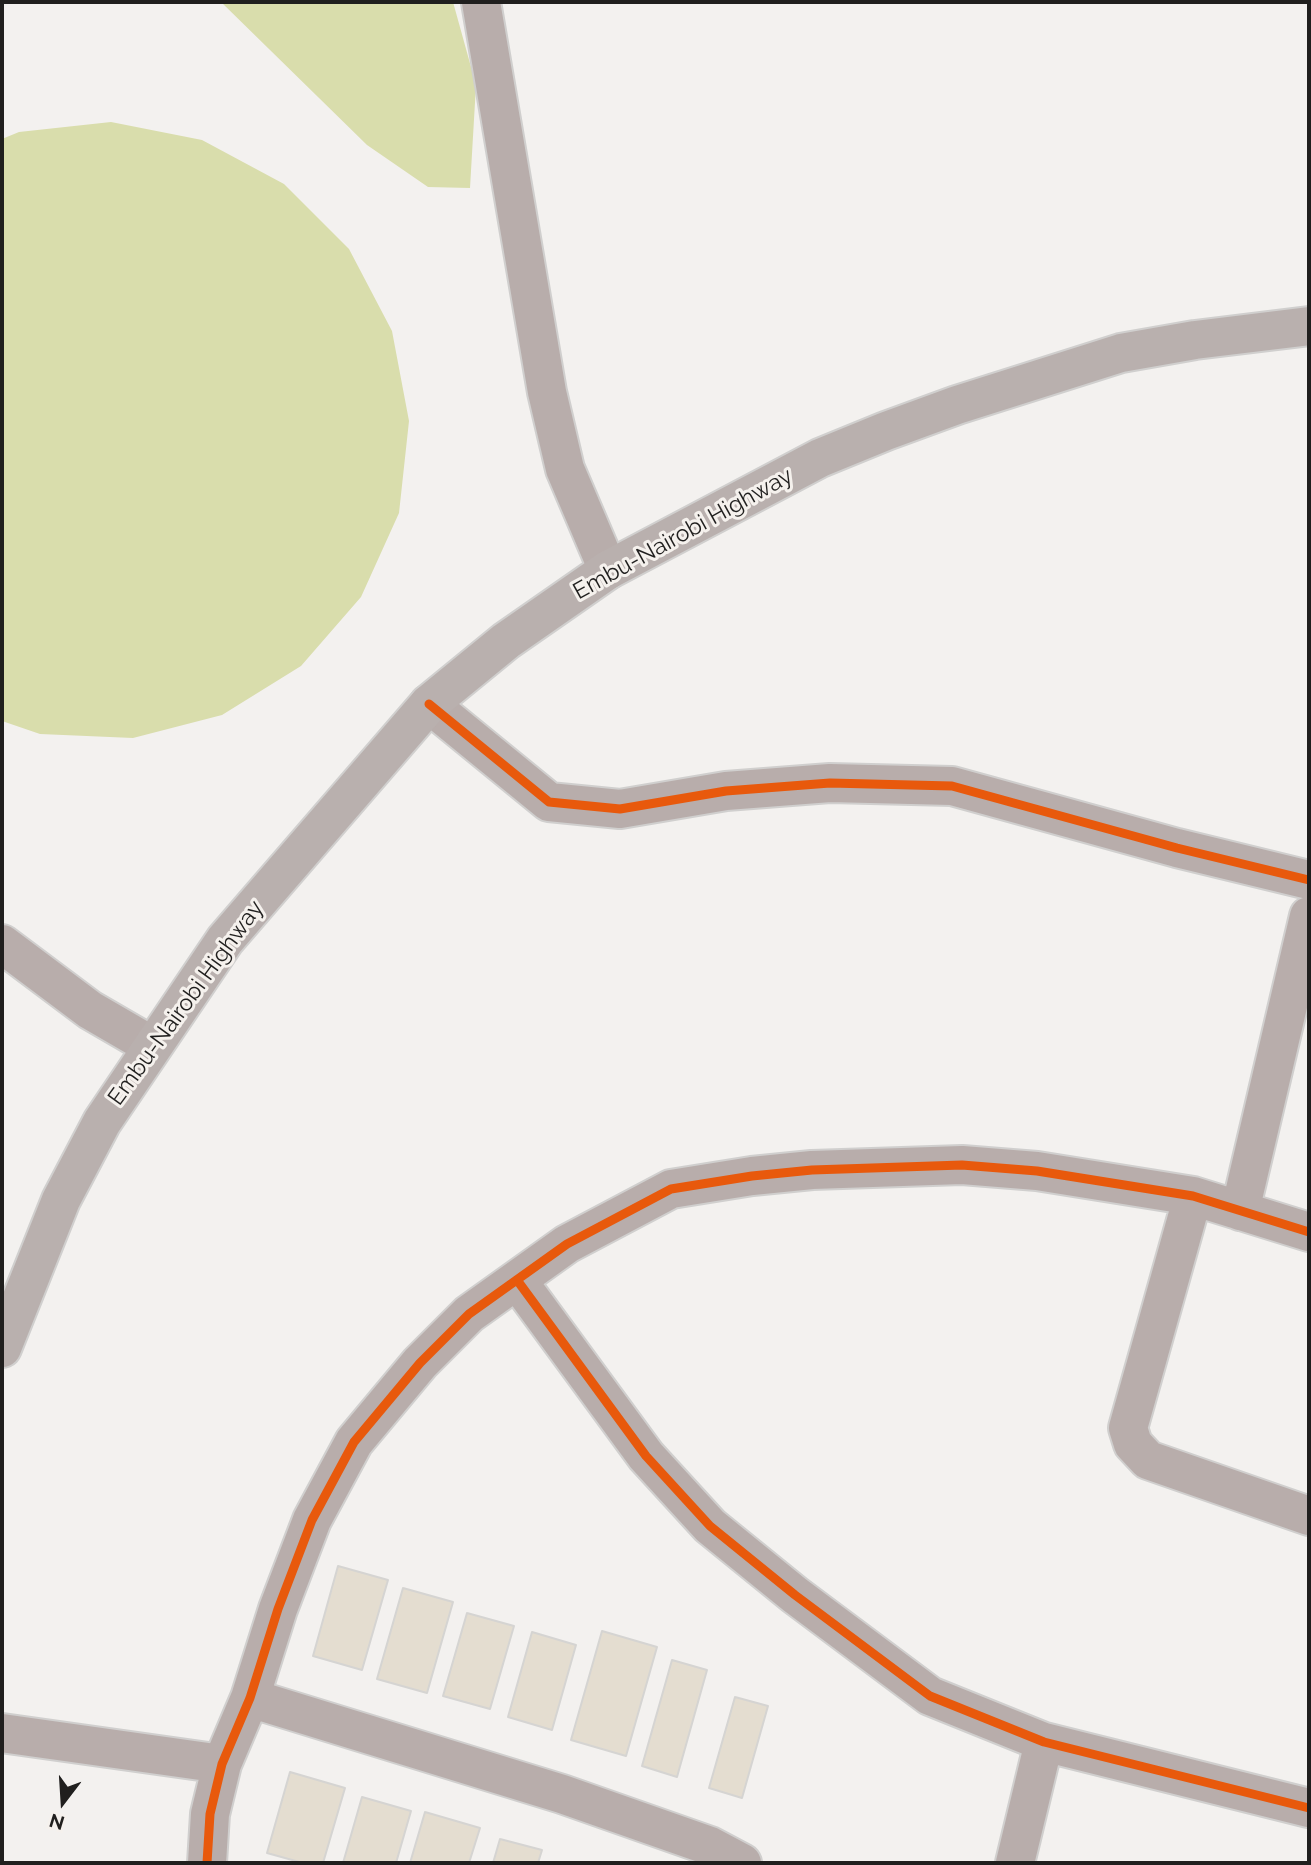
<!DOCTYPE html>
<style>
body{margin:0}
#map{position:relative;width:1311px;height:1865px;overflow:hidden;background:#f3f1ef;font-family:Raleway,sans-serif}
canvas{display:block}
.frame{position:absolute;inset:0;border:4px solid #201f1e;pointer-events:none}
.north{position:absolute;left:28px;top:1767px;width:70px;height:70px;-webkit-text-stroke:5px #f5f1ed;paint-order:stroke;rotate:197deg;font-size:19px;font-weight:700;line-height:28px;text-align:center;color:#201f1e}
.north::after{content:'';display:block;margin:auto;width:24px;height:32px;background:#201f1e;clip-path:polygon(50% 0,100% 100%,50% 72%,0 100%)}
</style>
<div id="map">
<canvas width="1311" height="1865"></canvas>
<div class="frame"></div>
<div class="north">N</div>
</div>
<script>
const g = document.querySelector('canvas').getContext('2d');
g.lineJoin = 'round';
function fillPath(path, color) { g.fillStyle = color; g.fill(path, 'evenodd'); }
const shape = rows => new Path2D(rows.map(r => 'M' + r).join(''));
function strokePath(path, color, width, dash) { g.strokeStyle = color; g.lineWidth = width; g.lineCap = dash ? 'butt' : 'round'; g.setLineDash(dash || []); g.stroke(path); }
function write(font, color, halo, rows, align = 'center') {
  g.font = font + ' Raleway,sans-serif'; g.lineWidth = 6; g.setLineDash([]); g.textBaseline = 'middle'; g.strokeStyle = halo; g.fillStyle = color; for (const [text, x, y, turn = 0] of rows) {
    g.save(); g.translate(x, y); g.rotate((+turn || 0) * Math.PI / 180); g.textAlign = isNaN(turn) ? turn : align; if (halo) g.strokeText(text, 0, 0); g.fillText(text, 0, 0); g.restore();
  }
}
fillPath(shape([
 [221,2,453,2,476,85,470,188,428,187,367,145],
 [111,122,202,140,284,184,349,249,392,331,409,421,399,513,361,597,301,666,222,715,133,738,40,734,2,721,2,139,19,132]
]), '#d9ddac');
const building = shape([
 [338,1566,388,1580,362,1670,313,1656,338,1566],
 [403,1588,453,1602,427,1693,377,1679,403,1588],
 [467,1613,514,1626,490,1709,443,1696,467,1613],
 [602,1631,657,1647,626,1756,571,1740,602,1631],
 [532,1632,576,1645,552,1730,508,1717,532,1632],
 [672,1660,707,1670,677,1777,642,1766,672,1660],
 [735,1697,768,1706,742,1798,709,1788,735,1697],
 [290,1772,345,1788,323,1863,303,1863,267,1853,290,1772],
 [362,1797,411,1811,396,1863,343,1863,362,1797],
 [425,1812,480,1828,469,1863,410,1863,425,1812],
 [500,1839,542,1850,538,1863,493,1863,500,1839]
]);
fillPath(building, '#e4ddd0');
strokePath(building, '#d5d4d2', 2);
const minor = shape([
 [481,2,547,392,565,469,608,570],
 [429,704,549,802,620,809,726,791,830,783,952,786,1177,848,1309,880],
 [2,944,90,1010,152,1046],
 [1193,1196,1128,1428,1133,1444,1148,1460,1309,1516],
 [1240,1211,1309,916],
 [517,1280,646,1456,710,1526,795,1595,930,1696,1044,1742,1309,1808],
 [250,1698,562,1794,710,1846,742,1863],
 [2,1733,222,1764],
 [207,1863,210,1814,222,1764,250,1698,278,1609,312,1520,354,1442,420,1363,469,1314,567,1244,671,1189,752,1176,812,1170,962,1165,1037,1171,1193,1196,1309,1232],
 [1015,1863,1044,1742]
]);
const primary = shape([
 [2,1348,61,1200,102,1122,225,940,429,704,506,641,608,570,820,458,886,431,957,405,1121,353,1195,340,1309,326]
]);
strokePath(minor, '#d0cfce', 42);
strokePath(primary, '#d0cfce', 42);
strokePath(minor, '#b8adab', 38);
strokePath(primary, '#b9b0ae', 38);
strokePath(shape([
 [429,704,549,802,620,809,726,791,830,783,952,786,1177,848,1309,880],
 [517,1280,646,1456,710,1526,795,1595,930,1696,1044,1742,1309,1808],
 [207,1863,210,1814,222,1764,250,1698,278,1609,312,1520,354,1442,420,1363,469,1314,567,1244,671,1189,752,1176,812,1170,962,1165,1037,1171,1193,1196,1309,1232]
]), '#e8590c', 9);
write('23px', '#201f1e', '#f5f1ed', [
 ["Embu-Nairobi Highway",683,534,-29],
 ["Embu-Nairobi Highway",186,1003,-54]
]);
</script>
